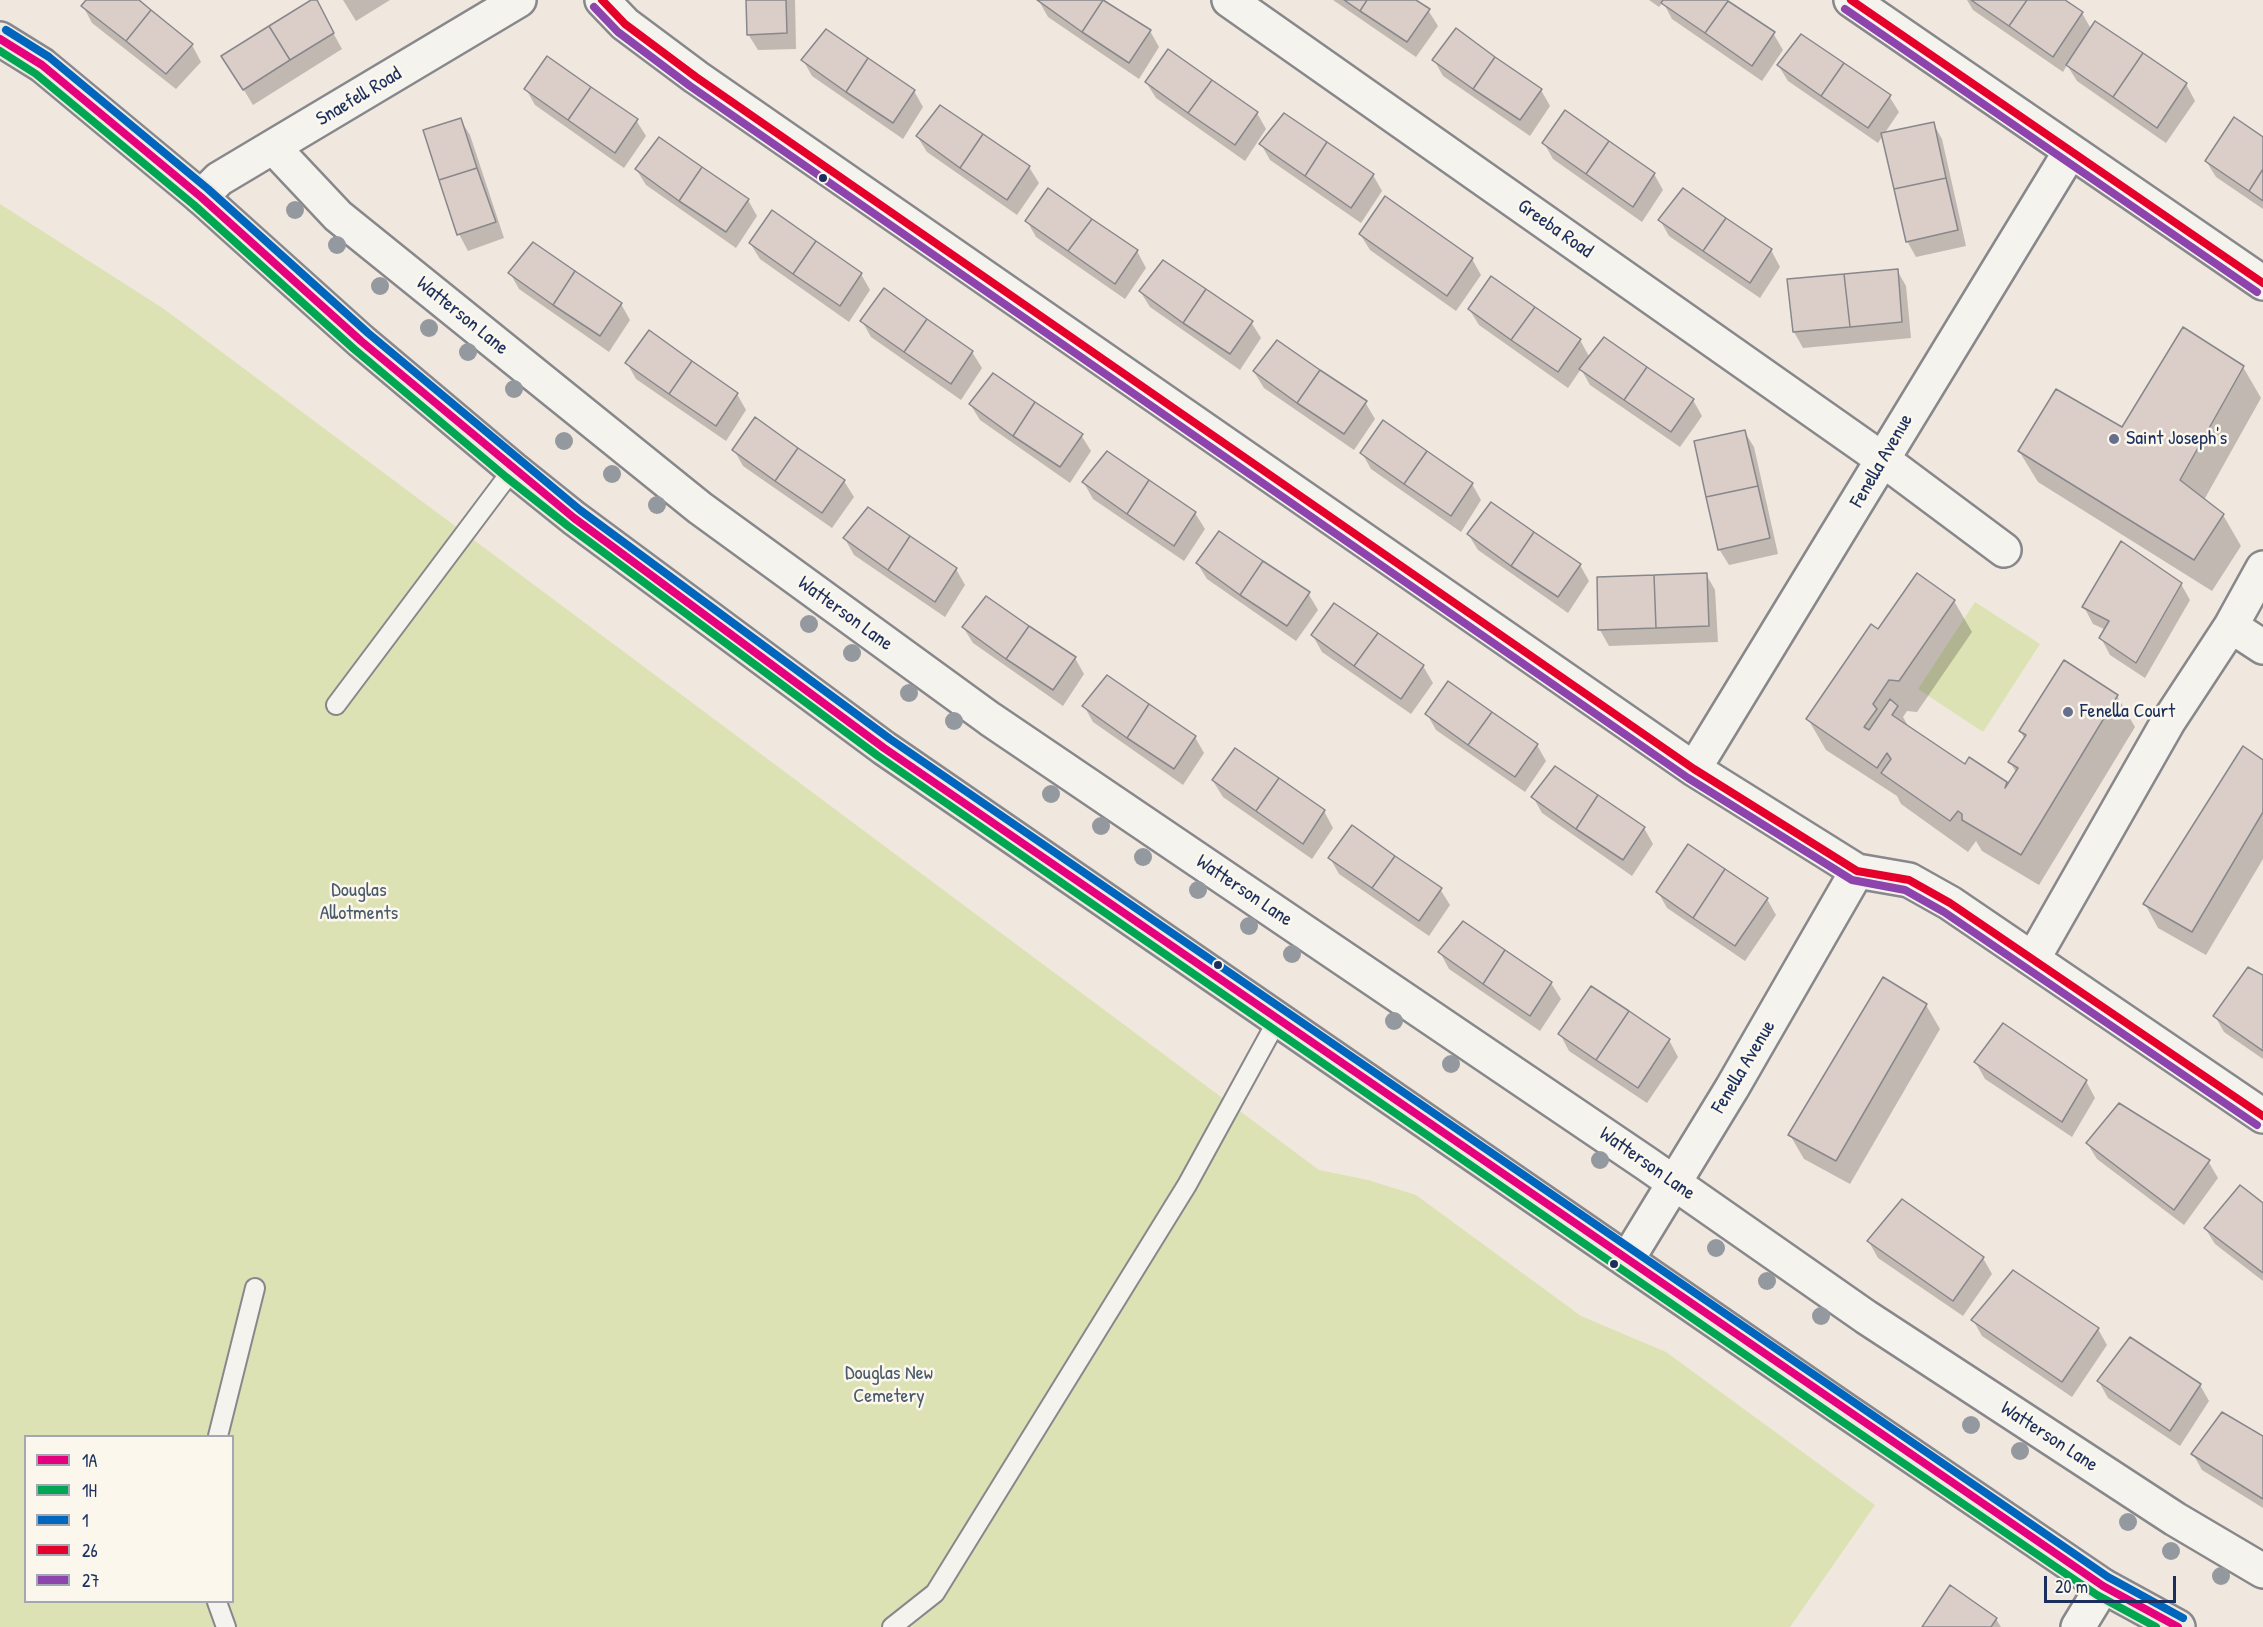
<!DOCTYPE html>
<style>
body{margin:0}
#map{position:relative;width:2263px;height:1627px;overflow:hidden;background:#f0e7de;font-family:"Patrick Hand",sans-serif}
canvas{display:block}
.legend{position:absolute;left:24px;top:1435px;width:210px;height:168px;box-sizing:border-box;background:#fbf7ec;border:2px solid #a1a7b3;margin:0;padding:8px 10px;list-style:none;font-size:18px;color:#1b2f5e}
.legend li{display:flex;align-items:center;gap:12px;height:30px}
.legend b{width:30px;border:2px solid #a1a7b3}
.scale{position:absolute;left:2044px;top:1576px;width:132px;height:27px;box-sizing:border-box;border:3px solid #1b2f5e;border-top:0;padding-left:8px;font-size:18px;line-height:21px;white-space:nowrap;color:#1b2f5e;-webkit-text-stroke:4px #fbf7ec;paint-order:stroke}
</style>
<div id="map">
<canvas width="2263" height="1627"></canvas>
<ul class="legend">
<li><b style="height:8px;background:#e5007d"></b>1A</li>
<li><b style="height:8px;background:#00a651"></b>1H</li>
<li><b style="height:8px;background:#0065bd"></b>1</li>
<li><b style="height:8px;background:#e4002b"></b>26</li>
<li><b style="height:8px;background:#8e44ad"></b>27</li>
</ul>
<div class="scale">20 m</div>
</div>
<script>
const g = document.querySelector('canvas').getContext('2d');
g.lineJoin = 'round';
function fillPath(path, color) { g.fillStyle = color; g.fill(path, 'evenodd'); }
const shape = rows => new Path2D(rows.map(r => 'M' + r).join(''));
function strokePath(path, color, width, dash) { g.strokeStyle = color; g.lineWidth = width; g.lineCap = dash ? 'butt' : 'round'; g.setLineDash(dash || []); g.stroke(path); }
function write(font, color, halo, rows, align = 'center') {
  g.font = font + ' "Patrick Hand",sans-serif'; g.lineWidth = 5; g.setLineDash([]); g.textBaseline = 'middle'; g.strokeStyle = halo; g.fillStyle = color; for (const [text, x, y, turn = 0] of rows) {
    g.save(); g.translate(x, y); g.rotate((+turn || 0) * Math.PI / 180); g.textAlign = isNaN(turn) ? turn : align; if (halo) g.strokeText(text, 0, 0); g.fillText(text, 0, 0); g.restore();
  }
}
fillPath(shape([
 [0,204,164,309,1319,1170,1368,1180,1416,1195,1581,1316,1666,1352,1875,1505,1790,1627,0,1627],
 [26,1436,232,1436,232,1602,26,1602],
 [1975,602,2040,644,1983,732,1918,689]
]), '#dde2b4');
fillPath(shape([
 [88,0,136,0,192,45,201,62,176,89,92,23,83,6],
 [315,0,342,49,253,105,233,72],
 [343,0,390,0,356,21],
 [748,0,795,0,796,49,758,50,748,34],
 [1105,0,1150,31,1159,47,1139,79,1048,17,1039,1],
 [1333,0,1414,0,1428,10,1438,26,1416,57],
 [1649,0,1726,0,1773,33,1783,50,1762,81,1672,19,1663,2,1659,7],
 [1967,0,2062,0,2082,13,2091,29,2186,84,2195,101,2166,143,2077,81,2067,65,2063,72,1973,10],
 [803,60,914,91,923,107,903,139,812,76],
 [1434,60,1541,90,1550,106,1530,136,1443,76],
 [1778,65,1889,96,1899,112,1884,134,1933,123,1942,139,1966,246,1916,257,1907,241,1883,135,1878,143,1788,81],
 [1146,82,1257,113,1266,129,1245,161,1156,98],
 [526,89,636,120,646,136,624,168,535,105],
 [460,119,470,135,504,238,468,251,459,234,425,131],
 [917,136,1029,167,1039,183,1017,215,927,152],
 [2263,139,2263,209,2216,177,2206,161],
 [1544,143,1654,174,1663,190,1642,222,1553,159],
 [1261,144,1373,175,1382,191,1361,223,1270,160],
 [636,169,748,200,757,216,736,248,646,185],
 [1660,220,1771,250,1780,267,1760,298,1669,236],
 [1027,221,1137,251,1146,268,1125,299,1036,237],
 [1360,234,1472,259,1481,275,1456,311,1370,250],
 [750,243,861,274,870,290,849,322,760,259],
 [1897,270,1906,286,1911,338,1803,348,1794,332],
 [510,273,621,304,630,320,609,352,519,289],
 [1140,291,1251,322,1261,338,1240,370,1150,307],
 [1469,309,1580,340,1590,358,1693,400,1702,416,1680,447,1590,385,1581,369,1568,388,1479,325],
 [862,321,972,352,982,368,961,400,871,337],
 [627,363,737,394,746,410,726,441,636,379],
 [2243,367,2261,398,2204,500,2223,515,2241,546,2212,591,2038,482,2019,451,2122,429],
 [1254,372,1365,402,1375,419,1354,450,1264,388],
 [970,404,1081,435,1091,451,1070,483,980,420],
 [1744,431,1754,447,1778,554,1729,565,1719,549],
 [734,450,844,481,854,497,832,528,743,466],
 [1107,453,1195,513,1205,529,1184,561,1093,499,1084,483],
 [1362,453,1472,484,1481,500,1461,532,1371,469],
 [1468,534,1580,565,1589,581,1568,613,1478,550],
 [845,539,956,569,965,585,945,617,854,555],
 [1197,563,1308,593,1318,610,1296,641,1207,579],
 [1706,574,1715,590,1718,642,1609,646,1600,630],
 [2181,584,2190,600,2145,678,2110,655,2101,638,2106,630,2093,624,2084,607],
 [1954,601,1972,632,1917,712,1907,711,1903,717,1910,729,1965,766,2006,783,2008,787,2017,774,2010,762,2025,739,2020,731,2117,696,2135,727,2039,885,1982,851,1976,841,1968,852,1901,804,1897,796,1826,750,1808,719,1879,631],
 [1334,605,1423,666,1433,683,1411,714,1322,652,1313,636],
 [963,627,1075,658,1084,674,1063,706,973,643],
 [1084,706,1195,737,1204,753,1183,785,1093,722],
 [1427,714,1537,745,1546,761,1525,792,1436,730],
 [2263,762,2263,859,2206,955,2158,928,2145,904],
 [1213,781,1324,811,1333,828,1312,859,1223,797],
 [1533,797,1644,828,1653,844,1632,876,1542,813],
 [1330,858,1440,889,1450,905,1429,936,1339,874],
 [1658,892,1767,899,1776,915,1745,961,1667,908],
 [1440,952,1551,983,1561,999,1540,1031,1449,969],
 [2263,977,2263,1059,2224,1032,2215,1016],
 [1926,1005,1940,1029,1850,1184,1804,1159,1790,1135],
 [1560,1034,1669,1040,1678,1057,1647,1103,1569,1051],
 [1976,1063,2086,1081,2095,1098,2072,1137,1985,1079],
 [2087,1143,2208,1161,2218,1178,2184,1225,2097,1159],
 [2263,1205,2263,1281,2215,1244,2205,1228],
 [1869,1242,1983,1258,1992,1274,1963,1316,1878,1258],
 [1973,1320,2098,1329,2107,1345,2072,1397,1982,1336],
 [2099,1382,2200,1385,2209,1401,2180,1446,2108,1398],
 [2263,1437,2263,1508,2202,1470,2193,1454],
 [1996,1619,2001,1627,1923,1627]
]), '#0003');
const building = shape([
 [86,0,139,0,151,10,126,41,81,6,86,0],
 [311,0,317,0,334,33,290,60,269,26,311,0],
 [746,0,786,0,787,33,747,35,746,0],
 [1037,0,1103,0,1082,32,1037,0],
 [1103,0,1151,30,1129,63,1082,32,1103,0],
 [1344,0,1367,0,1360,11,1344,0],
 [1367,0,1416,0,1430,9,1407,42,1360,11,1367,0],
 [1663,0,1727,0,1728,1,1705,33,1661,3,1663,0],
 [1971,0,2027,0,2009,26,1971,0],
 [2027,0,2065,0,2083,12,2053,57,2009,26,2027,0],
 [1728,1,1775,32,1752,66,1705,33,1728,1],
 [151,10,193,44,166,74,126,41,151,10],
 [2095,21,2143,53,2113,97,2066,65,2095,21],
 [269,26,290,60,243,90,221,56,269,26],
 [1456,28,1495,57,1473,89,1432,60,1456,28],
 [826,29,868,58,846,92,801,60,826,29],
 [1801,34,1844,63,1821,96,1777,65,1801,34],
 [1168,49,1212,80,1188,113,1145,82,1168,49],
 [2143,53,2187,83,2157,128,2113,97,2143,53],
 [547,56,591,87,568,120,524,89,547,56],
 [1495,57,1542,89,1520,120,1473,89,1495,57],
 [868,58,915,90,893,123,846,92,868,58],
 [1844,63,1891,95,1868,128,1821,96,1844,63],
 [1212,80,1258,112,1235,145,1188,113,1212,80],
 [591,87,638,119,615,153,568,120,591,87],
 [940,105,983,134,960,168,916,136,940,105],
 [1565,110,1609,141,1586,174,1542,143,1565,110],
 [1284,113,1327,142,1305,176,1259,144,1284,113],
 [2234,117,2263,137,2263,169,2249,191,2205,161,2234,117],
 [461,118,477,168,439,180,423,130,461,118],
 [1934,122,1946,178,1894,189,1881,133,1934,122],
 [983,134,1030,166,1007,200,960,168,983,134],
 [659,137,702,167,679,201,635,169,659,137],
 [1609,141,1655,173,1633,207,1586,174,1609,141],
 [1327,142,1374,174,1351,208,1305,176,1327,142],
 [702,167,749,199,726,232,679,201,702,167],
 [477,168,496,222,457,235,439,180,477,168],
 [2263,169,2263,201,2249,191,2263,169],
 [1946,178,1958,230,1906,242,1894,189,1946,178],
 [1048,188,1092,219,1068,251,1025,221,1048,188],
 [1683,188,1726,218,1703,251,1658,220,1683,188],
 [1385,196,1473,258,1447,296,1359,234,1385,196],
 [772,210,816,241,793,274,749,243,772,210],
 [1726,218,1772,249,1750,283,1703,251,1726,218],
 [1092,219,1138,250,1115,284,1068,251,1092,219],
 [816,241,862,273,840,306,793,274,816,241],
 [533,242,575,271,553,305,508,273,533,242],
 [1163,260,1206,289,1183,323,1139,291,1163,260],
 [1898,269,1902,322,1850,327,1844,274,1898,269],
 [575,271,622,303,600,336,553,305,575,271],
 [1844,274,1850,327,1793,332,1787,279,1844,274],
 [1491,276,1535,307,1511,340,1468,309,1491,276],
 [884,288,927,319,904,352,860,321,884,288],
 [1206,289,1253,321,1230,354,1183,323,1206,289],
 [1535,307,1581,339,1558,372,1511,340,1535,307],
 [927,319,973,351,951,384,904,352,927,319],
 [2183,327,2244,366,2180,480,2224,514,2194,560,2018,451,2056,389,2122,427,2183,327],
 [649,330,692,361,669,394,625,363,649,330],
 [1604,337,1647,367,1624,400,1579,369,1604,337],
 [1277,340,1320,370,1297,403,1253,371,1277,340],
 [692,361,738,393,716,426,669,394,692,361],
 [1647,367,1694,399,1671,432,1624,400,1647,367],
 [1320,370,1367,401,1344,434,1297,403,1320,370],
 [993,373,1035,402,1013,436,969,404,993,373],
 [1035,402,1083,434,1060,467,1013,436,1035,402],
 [755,417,798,448,775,481,732,450,755,417],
 [1383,420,1427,451,1404,484,1360,453,1383,420],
 [1745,430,1758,486,1706,497,1694,441,1745,430],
 [798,448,845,480,822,513,775,481,798,448],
 [1107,451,1149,480,1127,514,1082,482,1107,451],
 [1427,451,1473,483,1451,516,1404,484,1427,451],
 [1149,480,1196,512,1174,546,1127,514,1149,480],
 [1758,486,1770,538,1718,550,1706,497,1758,486],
 [1491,502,1534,532,1511,566,1467,534,1491,502],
 [868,507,910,536,888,570,843,538,868,507],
 [1219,531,1263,561,1240,595,1196,563,1219,531],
 [1534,532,1581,564,1558,597,1511,566,1534,532],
 [910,536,957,568,935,602,888,570,910,536],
 [2121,541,2182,583,2136,663,2099,638,2109,621,2082,607,2121,541],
 [1263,561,1310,592,1287,626,1240,595,1263,561],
 [1707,573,1709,626,1656,628,1654,575,1707,573],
 [1917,573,1955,600,1899,681,1889,680,1873,704,1877,709,1864,727,1869,730,1890,699,1898,706,1892,715,1965,764,1969,757,2007,782,2005,788,2018,768,2008,762,2026,735,2019,731,2064,660,2118,695,2021,855,1962,820,1962,814,1958,811,1950,821,1881,773,1891,759,1887,753,1877,768,1806,719,1871,624,1878,629,1917,573],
 [1654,575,1656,628,1598,630,1597,577,1654,575],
 [986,596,1029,626,1006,659,962,627,986,596],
 [1334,603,1378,633,1354,666,1311,635,1334,603],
 [1029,626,1076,657,1053,690,1006,659,1029,626],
 [1378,633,1424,665,1401,699,1354,666,1378,633],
 [1107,675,1149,704,1127,738,1082,706,1107,675],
 [1448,681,1492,712,1468,745,1425,714,1448,681],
 [1149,704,1196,736,1174,769,1127,738,1149,704],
 [1492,712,1538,744,1515,777,1468,745,1492,712],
 [2243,746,2263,760,2263,812,2192,932,2143,904,2243,746],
 [1235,748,1279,778,1256,811,1212,780,1235,748],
 [1555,766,1598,795,1576,829,1531,797,1555,766],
 [1279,778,1325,810,1303,844,1256,811,1279,778],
 [1598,795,1645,827,1623,860,1576,829,1598,795],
 [1352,825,1395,856,1372,888,1328,858,1352,825],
 [1688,844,1725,869,1693,918,1656,892,1688,844],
 [1395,856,1442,888,1419,921,1372,888,1395,856],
 [1725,869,1768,898,1735,946,1693,918,1725,869],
 [1463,921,1505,950,1483,984,1438,952,1463,921],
 [1505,950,1552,982,1530,1016,1483,984,1505,950],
 [2248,967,2263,975,2263,1051,2213,1016,2248,967],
 [1883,977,1927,1004,1836,1161,1788,1135,1883,977],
 [1591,986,1629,1011,1596,1060,1558,1034,1591,986],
 [1629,1011,1670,1039,1638,1088,1596,1060,1629,1011],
 [2003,1023,2087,1080,2062,1122,1974,1062,2003,1023],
 [2119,1103,2210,1160,2174,1210,2086,1143,2119,1103],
 [2240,1185,2263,1203,2263,1273,2204,1228,2240,1185],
 [1902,1199,1984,1257,1953,1301,1867,1241,1902,1199],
 [2013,1270,2099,1328,2062,1382,1971,1320,2013,1270],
 [2130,1337,2201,1384,2170,1431,2097,1381,2130,1337],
 [2222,1412,2263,1436,2263,1499,2191,1454,2222,1412],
 [1950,1585,1997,1618,1991,1627,1922,1627,1950,1585]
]);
fillPath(building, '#dbcec8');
strokePath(building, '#87878c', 1.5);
const service = shape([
 [336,705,513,469],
 [218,1436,255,1288],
 [217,1602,226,1627],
 [892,1627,935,1593,1187,1185,1278,1019]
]);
const minor = shape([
 [602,0,625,24,696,77,1694,769,1857,871,1909,880,1950,903,2263,1116],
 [1229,0,1882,459,2004,550],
 [1851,0,2263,283],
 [274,148,338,216,700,508,990,719,1647,1164,1866,1317,2175,1519,2263,1571],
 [201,197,219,179,519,0],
 [2231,626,2263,647],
 [1694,769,2070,152],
 [2033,959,2168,722,2231,626,2263,568],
 [1627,1260,1732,1088,1857,871],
 [2078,1627,2103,1586]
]);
const trunk = shape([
 [0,39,42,65,201,197,361,341,513,469,574,518,884,748,1840,1407,2103,1586,2178,1627]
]);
strokePath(service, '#87878c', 22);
strokePath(minor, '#87878c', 38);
strokePath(trunk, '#87878c', 38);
strokePath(service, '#f5f3ee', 18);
strokePath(minor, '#f5f3ee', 33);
strokePath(trunk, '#eee9e0', 33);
strokePath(shape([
 [0,39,42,65,201,197,361,341,574,518,884,748,2103,1586,2178,1627]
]), '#e5007d', 8);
strokePath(shape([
 [0,51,36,74,194,205,354,349,506,477,568,526,878,756,1834,1416,2097,1595,2156,1627]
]), '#00a651', 8);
strokePath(shape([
 [6,30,49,57,208,189,368,333,580,510,890,739,2108,1577,2183,1618]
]), '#0065bd', 8);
strokePath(shape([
 [602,0,625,24,696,77,1694,769,1857,871,1909,880,1950,903,2263,1116],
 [1851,0,2263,283]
]), '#e4002b', 8);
strokePath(shape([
 [594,7,618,32,690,86,1688,778,1852,880,1905,890,1944,912,2257,1125],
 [1845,9,2257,292]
]), '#8e44ad', 8);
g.fillStyle = '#94999f';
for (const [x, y] of [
 [295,210],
 [337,245],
 [380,286],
 [429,328],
 [468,352],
 [514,389],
 [564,441],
 [612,474],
 [657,505],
 [809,624],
 [852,653],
 [909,693],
 [954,721],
 [1051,794],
 [1101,826],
 [1143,857],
 [1198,890],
 [1249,926],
 [1292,954],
 [1394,1021],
 [1451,1064],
 [1600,1160],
 [1716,1248],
 [1767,1281],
 [1821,1316],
 [1971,1425],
 [2020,1451],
 [2128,1522],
 [2171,1551],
 [2221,1576]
]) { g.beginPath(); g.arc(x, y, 9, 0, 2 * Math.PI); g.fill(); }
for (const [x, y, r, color] of [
 [823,178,5,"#1b2f5e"],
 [2114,439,6,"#666f8b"],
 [2068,712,6,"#666f8b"],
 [1218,965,5,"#1b2f5e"],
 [1614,1264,5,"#1b2f5e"]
]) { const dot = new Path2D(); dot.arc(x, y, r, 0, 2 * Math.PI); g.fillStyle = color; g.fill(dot); strokePath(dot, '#fbf7ec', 2); }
write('20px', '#1b2f5e', '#fbf7ec', [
 ["Snaefell Road",359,97,-31],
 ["Greeba Road",1555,229,35],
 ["Watterson Lane",462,316,39],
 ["Fenella Avenue",1882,461,-60],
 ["Watterson Lane",845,614,36],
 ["Watterson Lane",1244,891,34],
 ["Fenella Avenue",1744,1067,-59],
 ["Watterson Lane",1647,1164,35],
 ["Watterson Lane",2049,1437,33]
]);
write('20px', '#1b2f5e', '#fbf7ec', [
 ["Saint Joseph's",2126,439],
 ["Fenella Court",2080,712]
], 'left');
write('20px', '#485a6b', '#fbf7ec', [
 ["Douglas",359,891],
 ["Allotments",359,914],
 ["Douglas New",889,1374],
 ["Cemetery",889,1397]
]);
</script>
